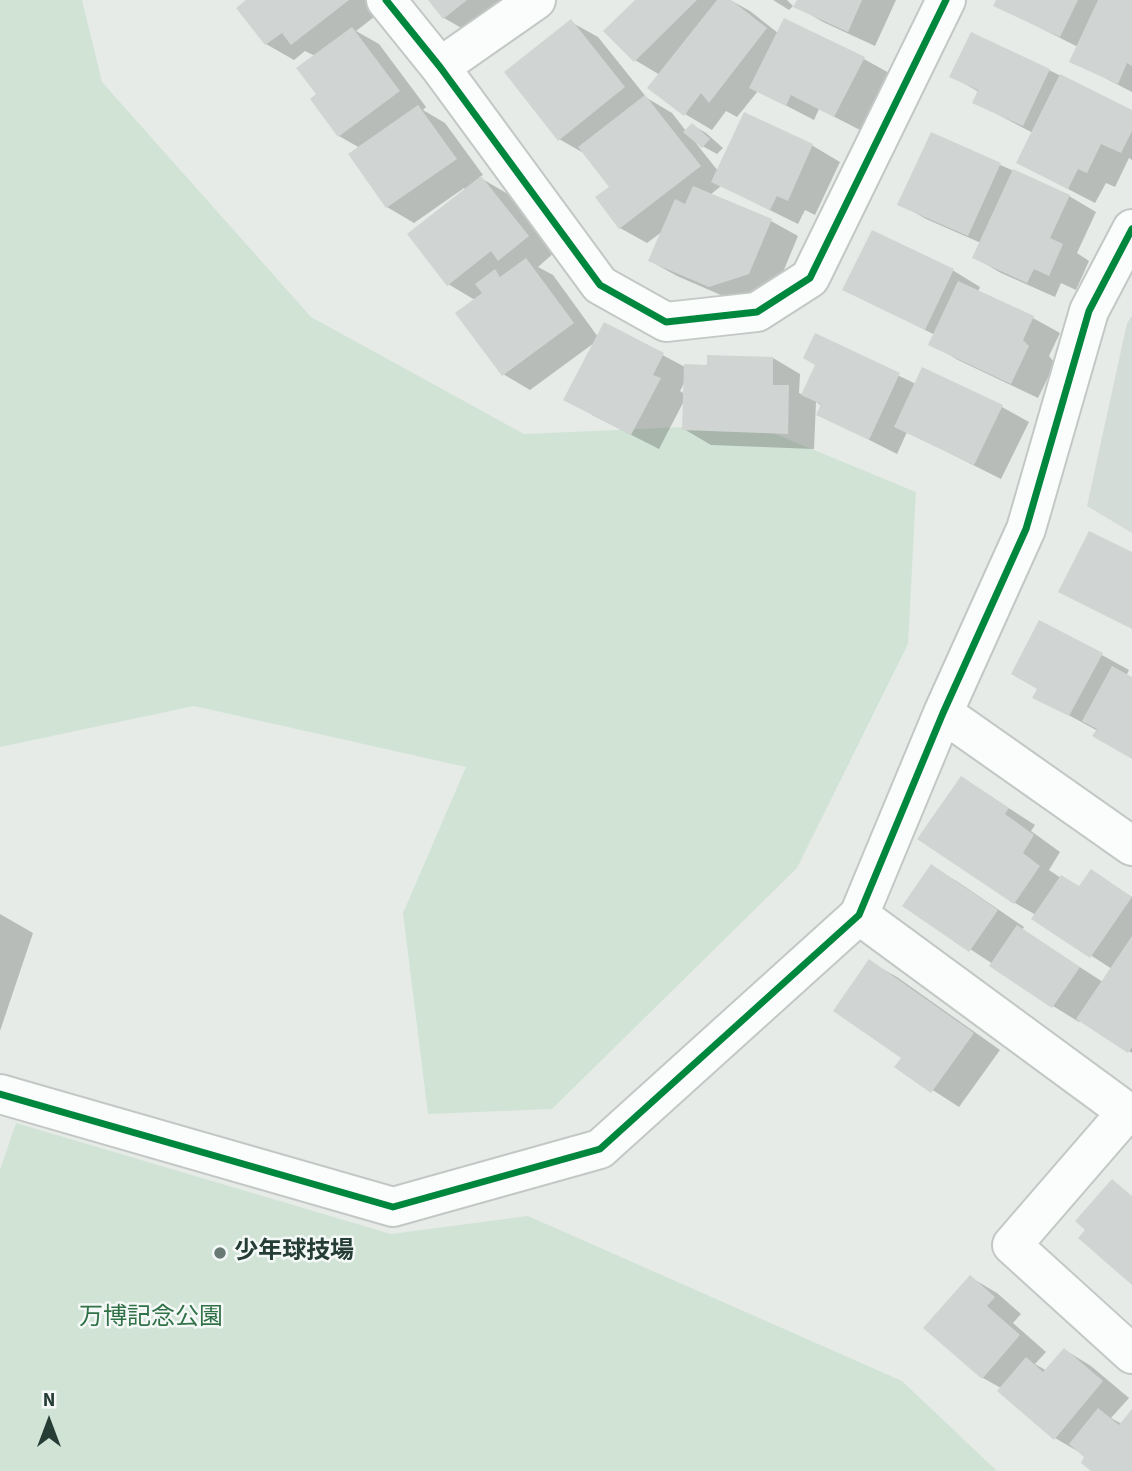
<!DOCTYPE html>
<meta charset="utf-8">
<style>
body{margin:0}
#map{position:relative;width:1132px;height:1471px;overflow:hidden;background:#e6ebe8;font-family:"Source Sans 3",sans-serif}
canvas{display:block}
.north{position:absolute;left:14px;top:1387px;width:70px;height:70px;-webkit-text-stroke:5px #f4f9f7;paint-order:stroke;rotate:0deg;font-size:19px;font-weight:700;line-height:28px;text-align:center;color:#253d35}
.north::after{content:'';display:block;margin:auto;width:24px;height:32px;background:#253d35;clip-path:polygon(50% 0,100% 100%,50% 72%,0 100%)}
</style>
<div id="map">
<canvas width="1132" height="1471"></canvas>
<div class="north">N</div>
</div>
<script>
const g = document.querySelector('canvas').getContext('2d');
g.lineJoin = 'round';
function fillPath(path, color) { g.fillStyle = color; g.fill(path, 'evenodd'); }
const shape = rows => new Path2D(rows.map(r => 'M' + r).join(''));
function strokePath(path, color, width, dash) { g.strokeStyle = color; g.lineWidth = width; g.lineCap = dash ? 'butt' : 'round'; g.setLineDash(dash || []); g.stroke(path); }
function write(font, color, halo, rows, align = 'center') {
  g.font = font + ' "Source Sans 3","Noto Sans JP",sans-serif'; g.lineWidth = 5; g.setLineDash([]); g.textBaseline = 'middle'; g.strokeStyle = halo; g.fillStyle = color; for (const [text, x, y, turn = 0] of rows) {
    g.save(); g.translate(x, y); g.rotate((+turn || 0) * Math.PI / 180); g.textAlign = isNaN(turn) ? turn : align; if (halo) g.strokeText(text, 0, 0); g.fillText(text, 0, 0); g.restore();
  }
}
fillPath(shape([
 [1132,316,1132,533,1087,506,1127,323]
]), '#d4dcd8');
fillPath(shape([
 [0,0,82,0,102,82,311,317,524,434,751,424,916,492,908,644,797,868,552,1109,428,1114,403,913,466,767,194,706,0,747],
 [16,1123,391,1234,528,1216,902,1381,997,1471,0,1471,0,1170]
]), '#d1e3d5');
fillPath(shape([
 [249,0,367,0,378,14,356,31,379,44,426,107,423,110,445,123,483,175,479,177,508,194,555,252,538,267,553,275,598,337,604,324,685,367,773,358,800,374,799,393,803,395,817,365,816,336,916,384,1002,407,1029,422,1001,479,907,432,897,454,818,414,822,406,816,402,814,449,711,445,684,429,685,399,659,449,592,415,594,343,530,390,503,374,475,300,448,284,466,190,464,188,414,223,387,207,360,148,339,136,319,94,315,56,305,51,294,60,266,44,239,8],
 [685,381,685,394,680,391],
 [430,0,500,0,494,5,499,11,472,34,444,18],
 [637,0,730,0,750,11,778,33,864,59,891,74,862,131,819,109,814,120,758,91,737,117,726,111,712,130,685,114,660,75,635,60],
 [773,0,787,0,793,6,789,10],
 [799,0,896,0,875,46,823,22,796,6],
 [997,0,1132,0,1132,92,1072,61,1078,47,995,5],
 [571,22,598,37,647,98,672,113,686,131,692,125,706,133,723,148,717,154,695,142,718,171,745,114,813,146,840,162,815,215,805,210,798,224,721,186,710,195,771,221,798,236,776,289,737,302,677,276,650,261,663,231,647,243,620,228,612,187,587,155,559,139],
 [1049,70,1132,112,1132,160,1129,158,1115,187,1106,183,1095,203,1018,163,1033,133,974,102,979,92,951,76],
 [932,134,1069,196,1096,212,1077,253,1089,261,1076,290,1061,283,1055,297,1001,273,974,257,981,243,926,219,900,204],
 [873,232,954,271,980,287,978,292,1033,318,1060,333,1049,356,1055,363,1038,398,958,360,931,344,935,335,845,289],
 [1102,655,1129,670,1126,676,1132,679,1132,757,1098,731,1035,697],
 [962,778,1035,825,1031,831,1060,852,1049,870,1061,878,1080,888,1091,872,1132,897,1132,1053,1081,1020,1079,1022,1053,1006,993,964,904,906,931,866,958,882,1024,927,1022,930,1103,982,1112,969,1033,918,1036,915,1015,903],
 [0,914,33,933,0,1031],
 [870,962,897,977,1000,1050,959,1107,897,1067,903,1058],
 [970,1277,997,1293,1021,1314,1013,1323,1046,1352,1035,1364,1047,1371,1065,1350,1091,1366,1129,1398,1111,1418,1122,1424,1132,1411,1132,1471,1094,1471,1086,1456,1055,1438,1001,1388,983,1378]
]), '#0003');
fillPath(shape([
 [246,0,349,0,291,45,282,33,265,45,236,8],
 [428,0,467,0,443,19],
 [635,0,697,0,634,62,603,31],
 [717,0,731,0,767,28,709,103,701,93,684,116,647,88],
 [797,0,862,0,848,32,793,7],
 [996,0,1078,0,1060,37,993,6],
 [1098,0,1132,0,1132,66,1127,63,1118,84,1069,62],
 [784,18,865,57,834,117,791,95,786,106,749,88],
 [571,19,625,87,558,141,504,72],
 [352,27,400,91,338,137,310,99,316,94,296,68],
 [971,32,1050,69,1023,126,972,103,978,90,949,77],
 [1060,74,1132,110,1132,131,1121,153,1101,144,1087,173,1078,169,1068,189,1016,163],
 [645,95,701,166,619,229,595,197,609,187,578,147],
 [418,105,457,159,386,208,348,154],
 [744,112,813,144,788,201,777,196,770,210,711,182],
 [692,123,710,139,702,148,683,132],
 [931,132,1001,163,968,236,897,205],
 [1013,169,1070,195,1050,238,1063,244,1049,276,1034,269,1027,283,972,258],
 [481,176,529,236,498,261,491,251,447,286,407,234],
 [693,186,772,219,749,274,709,287,648,261,675,199,685,204],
 [872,230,954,269,925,330,842,290],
 [526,258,574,323,502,376,455,313,482,293,475,284,495,269,500,277],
 [958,281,1034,316,1023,340,1029,346,1011,384,928,345],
 [604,322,664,353,653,375,661,378,631,435,563,400],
 [815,333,900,373,869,440,816,415,821,404,801,395,815,365,803,358],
 [707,355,773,357,773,385,789,385,788,434,682,430,684,364,707,365],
 [922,367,1003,405,974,465,894,427],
 [1089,531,1132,552,1132,629,1058,592],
 [1039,620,1103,653,1069,716,1032,698,1037,689,1011,674],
 [1112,666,1132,677,1132,759,1092,736,1097,729,1082,721],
 [961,776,1009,808,1005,814,1034,835,1023,853,1040,866,1014,904,917,839],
 [931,864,998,910,969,952,902,906],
 [1091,869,1132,897,1090,958,1031,919,1061,875,1079,886],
 [1017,925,1080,967,1052,1008,989,966],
 [1132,936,1132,1047,1128,1053,1076,1019],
 [869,959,974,1033,931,1093,894,1067,901,1058,833,1011],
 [1112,1179,1132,1196,1132,1285,1078,1238,1085,1230,1075,1221],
 [970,1275,995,1297,987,1306,1020,1335,982,1379,923,1328],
 [1064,1348,1103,1381,1054,1440,997,1391,1026,1357,1043,1372],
 [1098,1408,1119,1425,1132,1409,1132,1471,1091,1471,1081,1463,1084,1457,1069,1444]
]), '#d0d4d2');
const minor = shape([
 [386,0,440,67,600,285,666,322,757,312,810,278,946,0],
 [440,67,536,0],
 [943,713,1132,846],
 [859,915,1127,1112,1012,1245,1132,1354],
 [0,1094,393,1207,600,1149,859,915,943,713,1026,529,1089,311,1132,229]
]);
strokePath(minor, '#c3c8c5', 42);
strokePath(minor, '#fbfcfc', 38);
strokePath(shape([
 [386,0,440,67,600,285,666,322,757,312,810,278,946,0],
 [0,1094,393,1207,600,1149,859,915,943,713,1026,529,1089,311,1132,229]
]), '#00873e', 7);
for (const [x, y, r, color] of [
 [220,1253,7,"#697a74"]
]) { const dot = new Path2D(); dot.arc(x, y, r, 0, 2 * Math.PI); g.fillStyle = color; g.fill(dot); strokePath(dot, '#f4f9f7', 2.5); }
write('bold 24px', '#253d35', '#f4f9f7', [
 ["少年球技場",234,1253]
], 'left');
write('24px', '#317147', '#f4f9f7', [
 ["万博記念公園",151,1319]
]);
</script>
